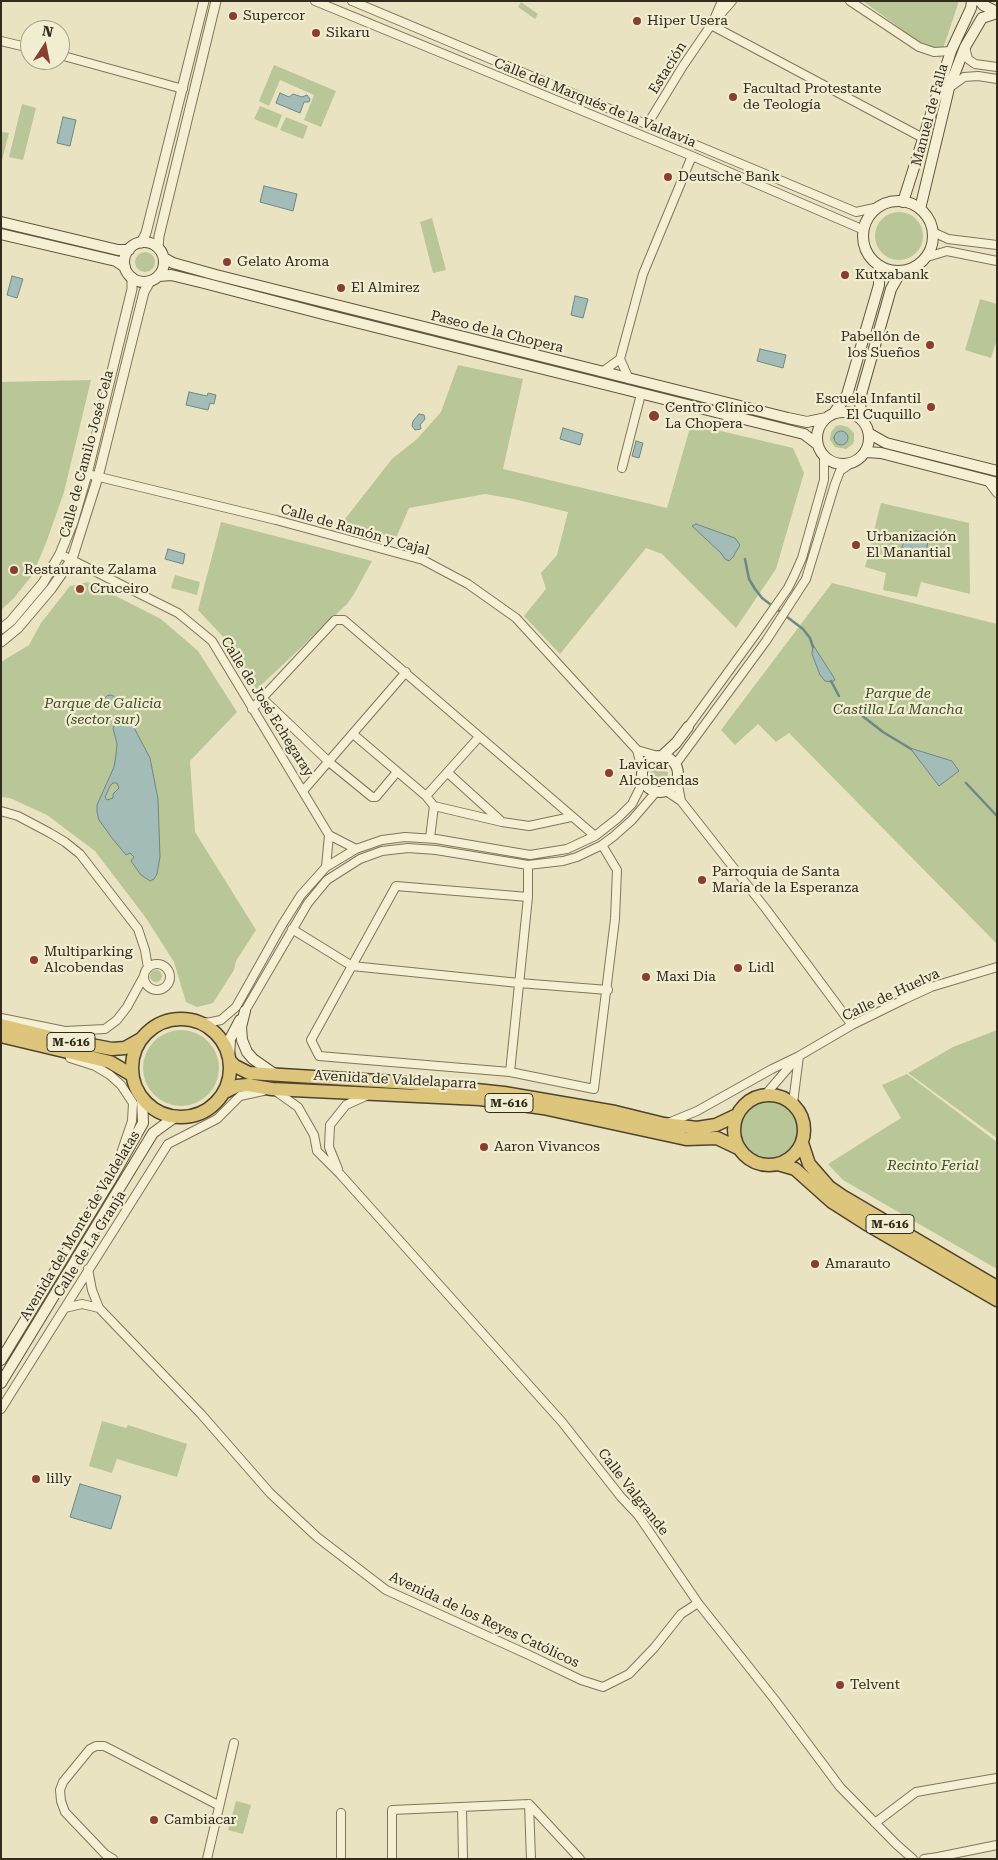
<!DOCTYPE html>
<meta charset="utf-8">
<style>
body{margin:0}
#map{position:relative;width:998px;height:1860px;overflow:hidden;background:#e9e3c2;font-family:"Roboto Serif",serif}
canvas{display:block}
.frame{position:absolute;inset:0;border:2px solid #322b1e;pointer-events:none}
.north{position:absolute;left:20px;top:20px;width:50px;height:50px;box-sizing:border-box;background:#f1edd0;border:1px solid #a59f89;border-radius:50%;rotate:11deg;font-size:14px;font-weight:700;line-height:20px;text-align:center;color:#322b1e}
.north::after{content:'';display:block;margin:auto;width:18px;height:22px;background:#8a3d31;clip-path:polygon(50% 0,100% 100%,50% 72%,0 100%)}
</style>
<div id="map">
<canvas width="998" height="1860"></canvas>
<div class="frame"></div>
<div class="north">N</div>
</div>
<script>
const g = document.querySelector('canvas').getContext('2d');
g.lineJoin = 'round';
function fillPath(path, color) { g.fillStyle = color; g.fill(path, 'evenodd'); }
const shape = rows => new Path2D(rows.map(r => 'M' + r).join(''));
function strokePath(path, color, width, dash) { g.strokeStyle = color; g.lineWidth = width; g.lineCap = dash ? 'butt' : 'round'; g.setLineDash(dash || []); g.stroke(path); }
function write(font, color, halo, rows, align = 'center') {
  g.font = font + ' "Roboto Serif",serif'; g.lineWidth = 4.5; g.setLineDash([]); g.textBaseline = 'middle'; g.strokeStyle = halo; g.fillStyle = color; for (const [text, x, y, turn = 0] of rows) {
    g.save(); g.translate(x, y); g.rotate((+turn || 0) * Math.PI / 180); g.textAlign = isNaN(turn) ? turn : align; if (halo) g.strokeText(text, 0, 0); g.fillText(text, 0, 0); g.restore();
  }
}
fillPath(shape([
 [863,1,959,1,940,58],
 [521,2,538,14,535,19,518,7],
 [274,65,336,91,321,127,304,120,314,95,280,80,269,106,259,101],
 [22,104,36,108,23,160,9,157],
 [260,106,282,115,277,128,254,119],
 [286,117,308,126,303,139,280,130],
 [1,132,9,133,2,160,1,159],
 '875 236a24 24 0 1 1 48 0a24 24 0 1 1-48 0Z',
 [432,218,446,270,433,273,420,222],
 '135 262a10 10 0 1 1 20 0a10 10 0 1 1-20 0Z',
 [980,299,997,304,997,339,991,358,965,350],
 [458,365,523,379,503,469,667,508,691,424,793,448,804,473,776,569,736,628,662,554,646,548,560,654,524,616,546,589,541,573,557,555,568,512,514,499,485,494,409,508,396,538,341,524,392,459,417,439,441,412],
 [91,380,64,492,46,543,33,574,14,598,1,610,1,382],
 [840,425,848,427,854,433,854,441,853,444,846,449,835,447,830,440,831,432,836,426],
 [881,503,969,523,970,594,921,582,917,597,883,590,886,573,865,567],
 [221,522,372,561,354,594,347,604,256,690,248,680,228,642,198,610],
 [175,575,200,582,197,595,171,588],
 [88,582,161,619,198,651,237,712,190,761,195,832,256,930,236,961,234,970,213,1003,197,1007,186,1002,174,962,146,918,95,851,47,815,10,798,1,797,1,662,29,645,41,623,70,586],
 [832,583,997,624,997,944,789,733,776,742,758,724,735,745,721,730],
 '650 775a9 9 0 1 1 18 0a9 9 0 1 1-18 0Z',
 '150 976a6 6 0 1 1 12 0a6 6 0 1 1-12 0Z',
 [997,1030,997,1138,908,1073,953,1047],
 '143 1068a38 38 0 1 1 76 0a38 38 0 1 1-76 0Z',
 [907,1074,997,1142,997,1269,843,1180,828,1164,901,1118,882,1085],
 '738 1130a32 32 0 1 1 64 0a32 32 0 1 1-64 0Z',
 [102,1421,126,1428,128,1425,187,1444,177,1477,117,1459,112,1473,89,1466],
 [236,1801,251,1805,243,1834,228,1830]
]), '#b9c697');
const water = shape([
 [280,93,289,97,293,94,302,97,307,95,310,99,309,102,304,102,300,113,276,103,280,93],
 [63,117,76,120,70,146,57,143,63,117],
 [264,186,297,194,293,211,260,202,264,186],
 [12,276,23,279,17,298,7,295,12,276],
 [575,296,588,299,583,318,571,315,575,296],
 [760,349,786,355,783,368,757,361,760,349],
 [189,392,207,396,208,393,216,395,214,404,210,403,208,410,186,405,189,392],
 [419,414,424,415,425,419,420,425,421,429,415,430,412,426,413,421,419,414],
 [563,428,583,434,580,445,560,439,563,428],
 '834 438a7 7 0 1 1 14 0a7 7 0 1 1-14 0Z',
 [636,441,643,443,639,458,632,456,636,441],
 [696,524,735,538,740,545,733,557,729,561,725,559,721,553,692,526,696,524],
 [916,531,924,533,928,541,925,557,901,550,906,536,916,531],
 [168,549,185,554,183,564,165,559,168,549],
 [813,645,833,676,835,680,831,682,825,681,820,675,812,654,813,645],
 '104 701a6 6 0 1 1 12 0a6 6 0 1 1-12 0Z',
 [122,716,124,719,116,724,126,719,131,722,150,758,158,799,160,857,157,874,154,879,150,881,141,875,131,861,134,857,130,853,126,855,112,838,99,820,97,812,97,805,114,767,116,755,117,744,113,728,115,725,112,723,122,716],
 [113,783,117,783,119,788,113,794,113,798,107,800,105,797,110,786,113,783],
 [910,748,952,761,959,771,939,786,910,748],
 [80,1484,121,1496,111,1529,70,1517,80,1484]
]);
fillPath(water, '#a4bcb8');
strokePath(water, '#6c8986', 1);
strokePath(shape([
 [745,559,749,579,755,589,762,598,803,629,810,638,813,647],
 [831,681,839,696],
 [851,707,883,732,911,749],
 [966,783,997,816]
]), '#6c8986', 2.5);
const minor = shape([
 [315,1,692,156,864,230],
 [352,1,856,212,879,207],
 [850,1,919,47,934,52,951,51],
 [715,17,722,1],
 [711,25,923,138],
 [1,41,30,48],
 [965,47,968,59,975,64,997,67],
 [60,55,183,89],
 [949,88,964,77,978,76,997,79],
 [647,125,683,66,711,25,732,1],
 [933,232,948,239,997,245],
 [927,257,947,251,997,261],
 [620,359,629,379],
 [602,372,620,359,643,274,692,156],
 [622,468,641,394],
 [87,474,276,520,423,560,468,584,516,618,637,750,658,756],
 [988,481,997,493],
 [60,554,178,613,212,641,329,835],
 [262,698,329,762,372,797,376,797,397,772],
 [252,709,335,620,344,620,595,836],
 [688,727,755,635,788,588,794,576,802,558,824,480,824,456],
 [353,734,426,796,434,806,502,822,529,826,571,817],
 [637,750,642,769],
 [675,765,766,641,806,579,835,484,840,471,850,464],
 [448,773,500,820],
 [677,780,681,801],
 [303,791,406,672],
 [666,791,681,801,766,909,852,1025],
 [426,796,479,737],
 [1,811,18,816,50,833,65,842,80,854,138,929,145,950,148,968],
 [329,835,356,849],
 [430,838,434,806],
 [326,867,329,835],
 [528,897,396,886,311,1040,319,1056,510,1072,594,1089,615,919,617,870,602,845],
 [292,929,352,966,519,983,608,990],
 '144 977a13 13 0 1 1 26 0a13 13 0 1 1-26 0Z',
 [245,1011,308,903,327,880,360,859,382,851,408,848,436,850,528,865,563,861,577,857,602,845,614,836,632,820,656,792],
 [1,1018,65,1031,105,1029,117,1020,127,1007,144,976],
 [200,1023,211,1022,221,1020,236,1007,282,925,301,895,326,867,356,849,382,840,405,837,436,839,530,855,567,849,595,836,618,818,632,804,643,782],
 [70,1058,95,1066,110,1075,121,1085,133,1103,132,1121,119,1159],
 [510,1072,528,897,528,865],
 [274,1090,298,1107,314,1135,317,1151,340,1174,562,1422,621,1497,638,1515,698,1603,775,1700,840,1787,896,1844,913,1859],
 [765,1095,796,1059],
 [793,1103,799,1056],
 [668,1123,697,1111,772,1069,799,1056,852,1025,905,999,931,987,997,967],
 [338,1169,329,1147,330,1125,346,1105,366,1096],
 [88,1269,92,1290,99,1308,201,1414,270,1493,317,1537,386,1590,529,1655,581,1680,603,1687,629,1674,654,1648,681,1614,698,1603],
 [65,1308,82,1304,99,1308],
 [1,1409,168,1144,217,1119,240,1096,263,1091],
 [529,1804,580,1859],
 [462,1807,463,1859],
 [341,1813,341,1859],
 [875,1823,916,1792,997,1778],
 [938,1857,997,1845],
 [113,1859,105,1854,65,1812,61,1801,60,1790,63,1782,90,1749,96,1746,104,1746,112,1750,218,1805],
 [207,1859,234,1743],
 [392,1859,392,1810,529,1804,531,1859],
 [924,1859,938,1857,942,1859]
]);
const tertiary = shape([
 [141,243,146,233,204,1],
 [158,248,159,236,216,1],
 [1,629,11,621,43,583,60,554,73,522,87,474,132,289,132,277],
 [1,642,18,628,51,589,72,559,98,477,144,292,150,281]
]);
const secondary = shape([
 [980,1,983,5,997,12],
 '863 236a35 35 0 1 1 70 0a35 35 0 1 1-70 0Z',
 [903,202,951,51,971,8,972,1],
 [920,209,949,88,965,47,982,18,997,13],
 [1,222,118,250,129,250],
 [1,234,116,261,125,267],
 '124 262a20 20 0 1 1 40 0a20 20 0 1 1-40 0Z',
 [164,258,173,263,216,275,788,418,807,422,826,418],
 [159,276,171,275,204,283,327,315,804,434,817,444],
 '817 438a26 26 0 1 1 52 0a26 26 0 1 1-52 0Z',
 [834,413,847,395,879,285,879,266],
 [861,418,860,398,891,289,901,271],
 [870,434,886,443,997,471],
 [866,452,881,453,997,483],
 '642 774a18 18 0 1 1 36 0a18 18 0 1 1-36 0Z',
 [662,756,676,743,688,727],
 [245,1011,241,1027,242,1040,247,1052,253,1059,276,1075],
 [229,1057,230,1039,240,1020],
 [1,1360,110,1181,143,1123,142,1099],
 [1,1383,153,1133,175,1117]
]);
const trunk = shape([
 '132 1068a49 49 0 1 1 98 0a49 49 0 1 1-98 0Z',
 [1,1025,54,1038,112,1049,125,1048,141,1039],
 [1,1036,110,1062,132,1075],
 [230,1061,235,1066,249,1073,411,1083,504,1093,615,1112,664,1124,697,1128,716,1125,737,1115],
 [225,1092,237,1086,248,1085,272,1089,480,1099,543,1108,686,1139,717,1138,740,1149],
 '734 1130a35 35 0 1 1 70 0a35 35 0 1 1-70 0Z',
 [802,1143,809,1164,829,1187,842,1196,997,1287],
 [778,1164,795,1169,832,1202,865,1223,997,1300]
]);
strokePath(minor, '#81755b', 10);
strokePath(tertiary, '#81755b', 11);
strokePath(secondary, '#63563e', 12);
strokePath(trunk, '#4f432f', 15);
strokePath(minor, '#f5f0d4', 8);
strokePath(tertiary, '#f5f0d4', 9);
strokePath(secondary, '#f5f0d4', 10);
strokePath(trunk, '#ddc67b', 12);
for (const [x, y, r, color] of [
 [233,16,5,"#8a3d31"],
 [637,21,5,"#8a3d31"],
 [316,33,5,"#8a3d31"],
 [733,97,5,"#8a3d31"],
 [668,177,5,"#8a3d31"],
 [227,262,5,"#8a3d31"],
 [845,275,5,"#8a3d31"],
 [341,288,5,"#8a3d31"],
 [930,345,5,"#8a3d31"],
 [931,407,5,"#8a3d31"],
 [654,416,6,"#8a3d31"],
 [856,545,5,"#8a3d31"],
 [14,570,5,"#8a3d31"],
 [80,589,5,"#8a3d31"],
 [609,773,5,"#8a3d31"],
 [702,880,5,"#8a3d31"],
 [34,960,5,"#8a3d31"],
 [738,968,5,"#8a3d31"],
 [646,977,5,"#8a3d31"],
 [484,1147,5,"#8a3d31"],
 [815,1264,5,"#8a3d31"],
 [36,1479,5,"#8a3d31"],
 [840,1685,5,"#8a3d31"],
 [154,1820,5,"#8a3d31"]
]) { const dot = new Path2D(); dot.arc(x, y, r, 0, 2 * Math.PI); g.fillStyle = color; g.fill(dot); strokePath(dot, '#f1edd0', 2); }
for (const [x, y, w] of [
 [71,1042,48],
 [509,1103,48],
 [890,1224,48]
]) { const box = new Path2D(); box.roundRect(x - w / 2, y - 9.5, w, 19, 4); g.fillStyle = '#f1edd0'; g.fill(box); strokePath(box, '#322b1e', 1); }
write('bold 12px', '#322b1e', null, [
 ["M-616",71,1042],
 ["M-616",509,1103],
 ["M-616",890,1224]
]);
write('14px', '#322b1e', '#f1edd0', [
 ["Supercor",243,16],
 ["Hiper Usera",647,21],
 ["Sikaru",326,33],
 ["Facultad Protestante",743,89],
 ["de Teología",743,105],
 ["Deutsche Bank",678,177],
 ["Gelato Aroma",237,262],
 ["Kutxabank",855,275],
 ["El Almirez",351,288],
 ["Pabellón de",920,337,"right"],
 ["los Sueños",920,353,"right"],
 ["Escuela Infantil",921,399,"right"],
 ["El Cuquillo",921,415,"right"],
 ["Centro Clínico",665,408],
 ["La Chopera",665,424],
 ["Urbanización",866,537],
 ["El Manantial",866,553],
 ["Restaurante Zalama",24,570],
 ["Cruceiro",90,589],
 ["Lavicar",619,765],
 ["Alcobendas",619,781],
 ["Parroquia de Santa",712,872],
 ["María de la Esperanza",712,888],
 ["Multiparking",44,952],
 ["Alcobendas",44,968],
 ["Lidl",748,968],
 ["Maxi Dia",656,977],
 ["Aaron Vivancos",494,1147],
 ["Amarauto",825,1264],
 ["lilly",46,1479],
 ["Telvent",850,1685],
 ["Cambiacar",164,1820]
], 'left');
write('14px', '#322b1e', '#f1edd0', [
 ["Estación",668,68,-58],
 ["Calle del Marqués de la Valdavia",595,103,22],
 ["Manuel de Falla",930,115,-75],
 ["Paseo de la Chopera",497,332,14],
 ["Calle de Camilo José Cela",87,454,-75],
 ["Calle de Ramón y Cajal",355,530,16],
 ["Calle de José Echegaray",267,707,58],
 ["Calle de Huelva",891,995,-25],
 ["Avenida de Valdelaparra",395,1080,3],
 ["Avenida del Monte de Valdelatas",80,1226,-59],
 ["Calle de La Granja",90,1244,-58],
 ["Calle Valgrande",633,1492,52],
 ["Avenida de los Reyes Católicos",484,1620,25]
]);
write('italic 14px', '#3d4d26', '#f1edd0', [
 ["Parque de",898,694],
 ["Castilla La Mancha",898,710],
 ["Parque de Galicia",103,704],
 ["(sector sur)",103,720],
 ["Recinto Ferial",933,1166]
]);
</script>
